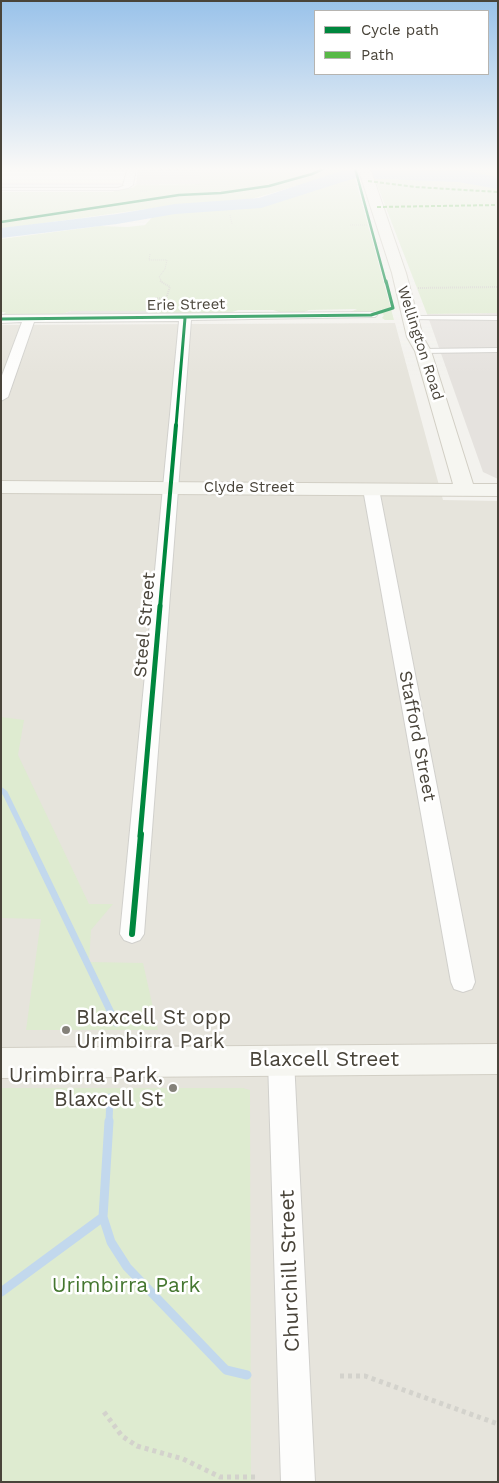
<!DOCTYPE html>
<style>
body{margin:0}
#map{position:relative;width:499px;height:1483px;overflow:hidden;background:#f3f2ee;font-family:"Work Sans",sans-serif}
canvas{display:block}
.frame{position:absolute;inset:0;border:2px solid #49443a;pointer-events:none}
.legend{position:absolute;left:314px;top:10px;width:175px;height:65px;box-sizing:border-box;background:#fff;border:1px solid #b6b4b0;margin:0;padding:6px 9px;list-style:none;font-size:15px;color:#49443a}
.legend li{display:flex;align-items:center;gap:10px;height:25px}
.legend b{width:25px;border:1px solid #b6b4b0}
</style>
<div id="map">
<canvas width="499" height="1483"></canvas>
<div class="frame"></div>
<ul class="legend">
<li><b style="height:6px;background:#00873e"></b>Cycle path</li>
<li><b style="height:6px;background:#58b947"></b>Path</li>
</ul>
</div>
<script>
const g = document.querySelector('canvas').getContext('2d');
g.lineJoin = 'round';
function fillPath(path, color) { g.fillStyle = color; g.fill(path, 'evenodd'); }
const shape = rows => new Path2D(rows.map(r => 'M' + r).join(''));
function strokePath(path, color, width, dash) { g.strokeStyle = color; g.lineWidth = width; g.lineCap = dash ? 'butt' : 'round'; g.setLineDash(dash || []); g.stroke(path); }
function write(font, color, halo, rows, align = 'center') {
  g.font = font + ' "Work Sans",sans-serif'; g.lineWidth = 5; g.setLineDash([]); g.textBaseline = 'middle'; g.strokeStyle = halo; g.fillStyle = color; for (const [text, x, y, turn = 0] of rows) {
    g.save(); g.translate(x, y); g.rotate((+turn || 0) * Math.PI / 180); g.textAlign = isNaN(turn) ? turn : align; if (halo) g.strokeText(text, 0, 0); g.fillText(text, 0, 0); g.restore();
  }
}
fillPath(shape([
 [201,169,200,184,136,185,138,170],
 [395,323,443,500,498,501,498,1482,1,1482,1,325]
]), '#e6e4dc');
fillPath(shape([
 [498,313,498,479,483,472,427,314]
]), '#e5e2de');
fillPath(shape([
 [139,168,351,168,352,170,248,200,169,206,1,229,1,192,113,192,115,190,132,188,136,185,200,184,200,169,138,170],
 [382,168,498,168,498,313,427,314,374,177,378,177,378,176,451,174,383,171],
 [354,174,394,320,385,320,382,318,384,315,376,311,346,314,357,309,309,310,297,315,272,315,279,312,273,310,238,310,224,315,141,316,150,312,147,311,71,311,57,316,1,316,6,312,1,312,1,239,100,226,127,227,145,225,156,213,174,210,192,211,262,204],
 [1,717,24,720,18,755,89,904,113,904,91,930,89,962,143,963,158,1030,26,1030,41,919,1,918],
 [1,1088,243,1088,250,1090,251,1482,1,1482]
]), '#deebd0');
fillPath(shape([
 [71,311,147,311,151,312,141,316,57,316]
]), '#e2e1dd');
fillPath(shape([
 [390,170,466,171,498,177,498,183,461,176,377,173,376,171]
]), '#c2d8ed');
strokePath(shape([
 [1,790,5,793,26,836]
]), '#c2d8ed', 5.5);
strokePath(shape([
 [25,834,116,1023],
 [109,1122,110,1097]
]), '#c2d8ed', 7);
strokePath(shape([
 [109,1121,103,1217,111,1242,127,1267,226,1370,247,1375],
 [1,1292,103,1217]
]), '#c2d8ed', 9);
fillPath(shape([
 [355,168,458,172,498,179,498,189,458,182,355,178,261,208,175,214,117,224,1,238,1,228,117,214,175,204,259,198,341,171,355,168]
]), '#c2d8ed');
const lane = shape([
 [128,184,130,185,128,188,118,190,1,190,1,188,118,188,128,184],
 [410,316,498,316,498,320,408,319,407,318,410,316],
 [498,348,498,352,423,353,420,351,423,349,498,348]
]);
const street = shape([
 [128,168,136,168,133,185,128,188,123,185,128,168],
 [371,312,375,313,377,315,375,317,191,320,144,934,140,940,132,943,124,940,120,934,179,321,34,322,8,397,1,401,1,378,22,322,1,323,1,315,371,312],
 [371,484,376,486,379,489,475,982,472,989,463,992,454,989,451,982,363,489,366,486,371,484],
 [281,1049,290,1052,294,1060,315,1482,281,1482,268,1060,272,1052,281,1049]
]);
const secondary = shape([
 [358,168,370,168,406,273,423,337,431,351,473,484,498,484,498,496,1,493,1,481,453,484,415,351,407,337,392,273,358,168],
 [498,1044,498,1074,1,1078,1,1048,498,1044]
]);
strokePath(lane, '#d1d0cc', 2);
strokePath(street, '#d1d0cc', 2);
strokePath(secondary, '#d2cfc5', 2);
strokePath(shape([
 [140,191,148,191],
 [230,215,232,224],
 [350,225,367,225],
 [150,254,149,260,167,260,165,269,159,277,163,283]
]), '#d3d2cc', 1, [1, 1]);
strokePath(shape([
 [160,281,170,287,164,304],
 [418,288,498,287],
 [155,298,166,299]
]), '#d3d2cc', 2, [1, 1]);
strokePath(shape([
 [340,1376,365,1376,498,1424],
 [104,1412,122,1436,137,1446,183,1459,220,1477,256,1477]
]), '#d3d2cc', 5, [4, 4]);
fillPath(lane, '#fdfdfc');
fillPath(street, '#fdfdfc');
fillPath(secondary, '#f6f6f1');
strokePath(shape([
 [411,168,424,168],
 [368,181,416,187,498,192],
 [377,207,498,205]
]), '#58b947', 2, [4, 2]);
strokePath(shape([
 [355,168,386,283],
 [1,222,179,195,221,193,269,186,312,174,325,168]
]), '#00873e', 2.5);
strokePath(shape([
 [1,319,371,315,393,308,386,281],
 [176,426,185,318]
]), '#00873e', 3);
strokePath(shape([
 [160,608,176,425]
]), '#00873e', 4);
strokePath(shape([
 [140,836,160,606]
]), '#00873e', 5);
strokePath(shape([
 [132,934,141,834]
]), '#00873e', 6);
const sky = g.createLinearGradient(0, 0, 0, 375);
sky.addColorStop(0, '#99c2ea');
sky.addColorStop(0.45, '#faf9f7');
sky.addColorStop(1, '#faf9f700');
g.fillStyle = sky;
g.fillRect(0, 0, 499, 375);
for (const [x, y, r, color] of [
 [66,1030,5,"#848179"],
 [173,1088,5,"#848179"]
]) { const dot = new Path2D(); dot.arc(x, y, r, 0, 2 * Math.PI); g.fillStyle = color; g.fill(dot); strokePath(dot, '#fff', 2); }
write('15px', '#49443a', '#fff', [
 ["Erie Street",186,305,-1],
 ["Wellington Road",420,343,72],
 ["Clyde Street",249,488]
]);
write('18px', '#49443a', '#fff', [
 ["Steel Street",145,625,-85],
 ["Stafford Street",417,736,79]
]);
write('21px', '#49443a', '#fff', [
 ["Blaxcell St opp",76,1018],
 ["Urimbirra Park",76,1042],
 ["Urimbirra Park,",163,1076,"right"],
 ["Blaxcell St",163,1100,"right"]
], 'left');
write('21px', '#49443a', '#fff', [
 ["Blaxcell Street",324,1060],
 ["Churchill Street",290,1271,-92]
]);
write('21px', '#457730', '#fff', [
 ["Urimbirra Park",126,1286]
]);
</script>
